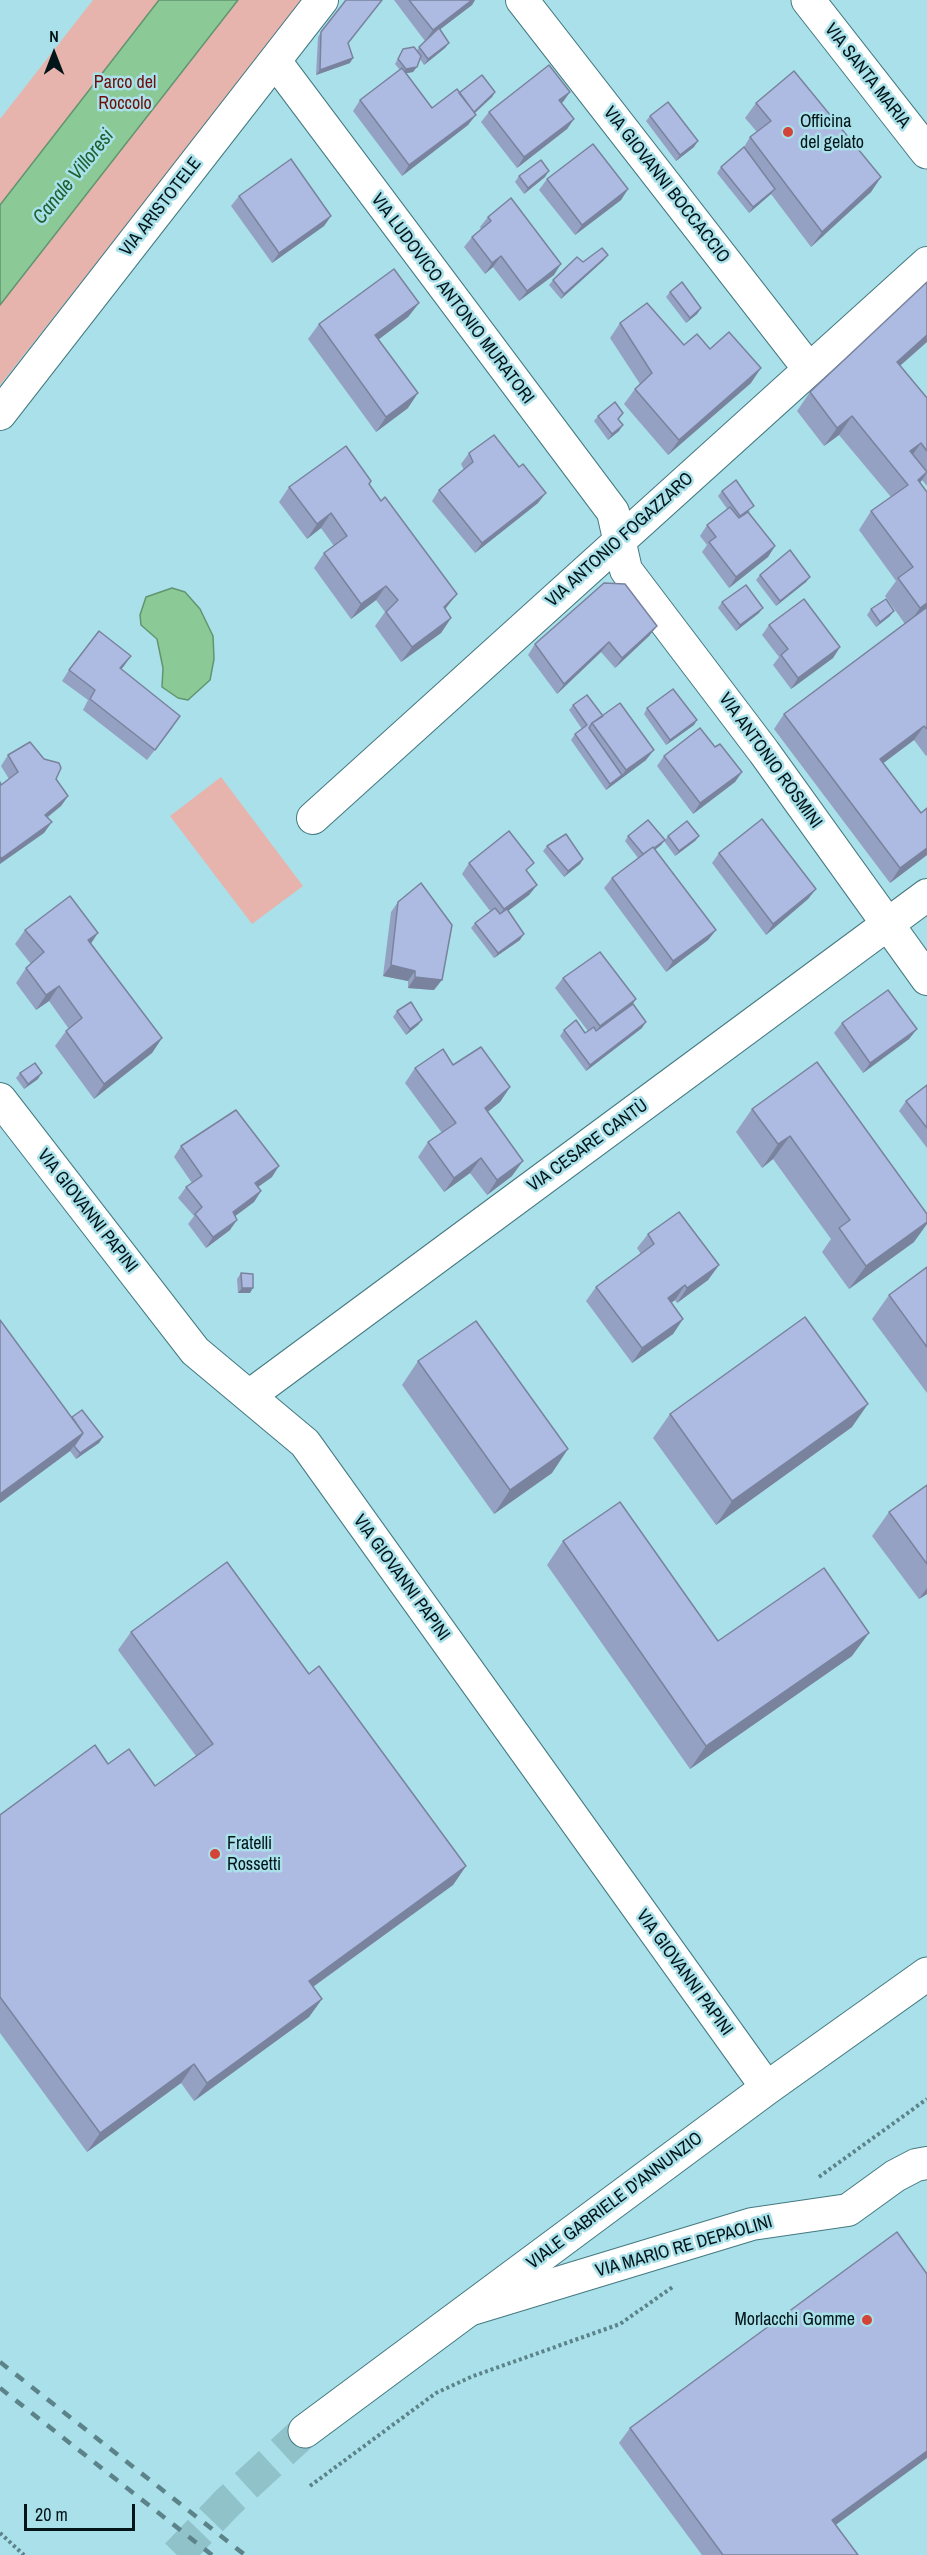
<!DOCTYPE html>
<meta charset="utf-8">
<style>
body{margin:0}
#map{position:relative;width:927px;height:2555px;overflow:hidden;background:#a9e0e9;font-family:"Archivo Narrow",sans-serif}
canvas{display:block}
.north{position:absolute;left:24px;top:24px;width:60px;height:60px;-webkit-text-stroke:4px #a9e0e9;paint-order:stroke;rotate:0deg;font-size:16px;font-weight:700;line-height:24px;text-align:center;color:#021519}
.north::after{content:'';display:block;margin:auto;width:21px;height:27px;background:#021519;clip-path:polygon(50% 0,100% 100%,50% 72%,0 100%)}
.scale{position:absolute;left:24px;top:2504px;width:111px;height:27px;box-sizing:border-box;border:3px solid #021519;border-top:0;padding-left:8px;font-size:18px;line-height:21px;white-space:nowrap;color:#021519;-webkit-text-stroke:4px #a9e0e9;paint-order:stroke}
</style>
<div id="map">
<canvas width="927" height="2555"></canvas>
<div class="north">N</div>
<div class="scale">20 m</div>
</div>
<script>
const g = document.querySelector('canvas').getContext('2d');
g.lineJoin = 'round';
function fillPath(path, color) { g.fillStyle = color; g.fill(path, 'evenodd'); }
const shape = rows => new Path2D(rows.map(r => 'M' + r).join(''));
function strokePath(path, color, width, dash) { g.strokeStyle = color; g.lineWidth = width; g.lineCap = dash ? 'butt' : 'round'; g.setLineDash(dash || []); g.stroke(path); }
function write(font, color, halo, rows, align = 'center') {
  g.font = font + ' "Archivo Narrow",sans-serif'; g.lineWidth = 5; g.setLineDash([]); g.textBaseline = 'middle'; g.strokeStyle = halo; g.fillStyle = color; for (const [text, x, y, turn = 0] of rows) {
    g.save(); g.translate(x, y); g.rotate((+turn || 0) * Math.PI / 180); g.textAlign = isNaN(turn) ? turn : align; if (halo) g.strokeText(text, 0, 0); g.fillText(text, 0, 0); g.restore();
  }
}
fillPath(shape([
 [93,0,304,0,0,385,0,119],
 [221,777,303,886,252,924,170,816]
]), '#e6b4ac');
const water = shape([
 [159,0,238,0,0,305,0,205,159,0],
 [172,588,185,592,200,609,213,636,214,659,210,680,188,700,178,698,162,687,163,668,157,639,141,625,140,615,146,597,172,588]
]);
fillPath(water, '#8bca96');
strokePath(water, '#629470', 1.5);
strokePath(shape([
 [177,2555,228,2502,305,2431]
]), '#90c2ca', 33, [33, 16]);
const street = shape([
 [522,0,809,369],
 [275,61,613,512,626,570,764,752,927,979],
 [0,414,322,0],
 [313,818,927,263],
 [0,1099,195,1351,305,1443,767,2088],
 [249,1396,927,895],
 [472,2309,752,2224,848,2210,895,2176,916,2165,927,2163]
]);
const secondary = shape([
 [808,0,927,152],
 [305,2431,767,2088,927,1974]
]);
strokePath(street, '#457981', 34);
strokePath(secondary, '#457981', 35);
strokePath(shape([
 [819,2177,927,2099],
 [310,2486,436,2393,473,2376,620,2324,674,2286],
 [0,2533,24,2555]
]), '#5c8389', 4, [3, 3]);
strokePath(street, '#fff', 32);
strokePath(secondary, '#fff', 33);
strokePath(shape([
 [0,2362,245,2555],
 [0,2388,212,2555]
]), '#5c8389', 4.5, [10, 10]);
fillPath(shape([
 [394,0,475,0,472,5,440,29,449,43,445,48,424,65,420,59,413,72,406,73,432,108,459,93,495,92,492,97,475,113,468,125,402,176,353,111,360,100,400,70,395,64,403,49,417,50,425,41],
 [321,32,348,43,350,63,316,75,318,37],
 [570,92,561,103,574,119,567,129,517,168,481,122,489,112],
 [756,103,881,177,871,192,811,247,771,194,749,213,717,173,721,167,744,147,750,137,757,132,745,118],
 [650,116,694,147,676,161,646,121],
 [519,176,545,177,524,194,515,182],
 [547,179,628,189,621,200,575,235,539,190],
 [239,196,331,216,324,226,272,263,231,206],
 [488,217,554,275,519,301,493,267,485,274,464,247,472,237,481,229,480,227],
 [604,260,561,299,549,285,553,280,583,262],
 [670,292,701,308,697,314,686,323,666,297],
 [419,303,408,317,379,339,408,408,376,432,308,339,319,324],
 [620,323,684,345,710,349,751,383,668,455,624,404,635,389,640,384,610,338],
 [900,366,927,398,927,486,922,480,920,483,927,492,927,755,926,756,914,740,883,763,927,855,890,883,774,729,784,714,905,624,885,596,896,581,859,530,871,511,891,497,839,435,824,446,797,411,810,392],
 [598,416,618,419,619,431,608,440,594,421],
 [469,453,538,503,475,553,432,501,439,490,464,470,461,464],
 [369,484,451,618,441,633,401,662,375,626,385,612,376,600,351,619,314,568,324,553,334,546,321,528,307,539,279,502,289,487],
 [722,491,750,511,748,513,775,546,768,557,729,588,702,552,707,545,700,536,707,525,728,510,718,496],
 [760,575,810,577,806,582,776,606,756,580],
 [722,602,759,613,736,631,718,608],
 [871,609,890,616,876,627,867,615],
 [769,625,840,647,833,658,791,689,773,665,779,657,762,635],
 [657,626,649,636,615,668,601,652,557,694,528,655,535,644],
 [124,666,121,669,173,727,147,760,83,710,88,700,62,681,69,670],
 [573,705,603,716,646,760,606,790,571,740,575,734,582,729,569,710],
 [647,708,694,725,666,745,644,714],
 [715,747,742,772,735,782,693,814,657,766,664,756],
 [8,755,56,779,68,796,61,806,47,818,44,833,1,785,9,779,1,766],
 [628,836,665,840,661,845,655,850,716,930,708,940,666,972,604,888,612,878,638,858,625,841],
 [668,836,699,836,695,841,675,856,664,841],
 [547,846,583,859,580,864,564,877,543,851],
 [719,853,816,889,808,899,766,935,712,863],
 [469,863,527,871,537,885,529,895,508,911,520,940,494,958,471,928,475,923,490,911,462,874],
 [398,902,434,990,408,988,408,981,383,976,391,912],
 [25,930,91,943,162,1038,152,1053,94,1099,55,1046,66,1031,69,1029,49,1001,36,1010,16,983,26,968,31,964,15,944],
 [563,978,633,1004,642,1028,586,1071,560,1036,564,1030,585,1033,588,1031,555,988],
 [397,1011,422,1020,418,1025,406,1035,393,1017],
 [842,1023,917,1029,909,1039,863,1073,834,1033],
 [817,1062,914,1242,849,1289,822,1252,831,1239,773,1159,762,1168,736,1132,752,1109],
 [453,1065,510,1087,500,1102,487,1112,512,1176,487,1195,470,1173,444,1192,418,1157,428,1142,442,1133,405,1083,415,1068],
 [20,1073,38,1079,24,1089,16,1078],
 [927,1085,927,1148,899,1111,906,1101],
 [181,1146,272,1177,258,1187,261,1191,254,1202,235,1216,230,1230,206,1248,188,1224,194,1216,178,1198,186,1187,192,1183,174,1157],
 [648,1234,719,1265,708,1280,677,1303,675,1300,671,1303,683,1319,673,1334,632,1363,586,1301,596,1287,641,1254,637,1248],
 [927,1267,927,1393,872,1319,889,1295],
 [241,1273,250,1293,238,1293,237,1279],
 [418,1361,552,1473,494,1514,402,1385],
 [670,1414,852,1427,716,1525,653,1438],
 [72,1417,103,1437,99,1443,76,1459,70,1451,0,1503],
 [927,1485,927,1594,919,1599,872,1536,889,1512],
 [563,1541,718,1641,852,1656,690,1769,547,1565],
 [131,1632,309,1674,466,1866,453,1885,313,1987,322,1999,309,2017,194,2101,181,2083,87,2152,0,2033,0,1815,108,1764,155,1786,196,1756,118,1650],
 [630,2428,836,2525,858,2555,702,2555,619,2443]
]), '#95a1c2');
fillPath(shape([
 [472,0,475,0,472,5,425,41,433,30],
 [449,43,445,48,424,65,428,59],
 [353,58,350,63,316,75,320,70],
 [417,67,413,72,402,74,406,69],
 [495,92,492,97,466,121,469,116],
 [570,92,563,102,552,111,559,100],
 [476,115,468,125,402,176,409,165],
 [574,119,567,129,517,168,524,157],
 [698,141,694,147,676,161,680,155],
 [549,171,545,177,524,194,528,188],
 [881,177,871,192,811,247,822,232],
 [628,189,621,200,575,235,582,225],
 [775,189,771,194,749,213,753,207],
 [331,216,324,226,272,263,279,253],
 [608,255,604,260,561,299,564,294],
 [501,256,493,267,485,274,492,263],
 [561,264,554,275,519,301,527,291],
 [419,303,408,317,365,350,375,335],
 [701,308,697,314,686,323,690,318],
 [927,335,927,342,884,380,897,362],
 [761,368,751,383,668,455,679,440],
 [418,393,408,408,376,432,386,417],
 [852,416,839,435,824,446,837,428],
 [623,425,619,431,608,440,612,434],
 [921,443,908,461,910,451],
 [927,473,914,491,918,480],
 [546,493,538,503,475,553,482,543],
 [331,513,321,528,307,539,317,524],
 [775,546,768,557,729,588,736,577],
 [810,577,806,582,776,606,780,601],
 [386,586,376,600,351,619,361,604],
 [457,594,446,608,434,622,444,607],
 [927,603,927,612,907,626,920,608],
 [763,608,759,613,736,631,740,625],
 [894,611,890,616,876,627,880,622],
 [451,618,441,633,401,662,412,647],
 [657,626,649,636,615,668,622,658],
 [609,642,601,652,557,694,564,684],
 [840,647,833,658,791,689,798,678],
 [131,656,124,666,113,678,120,668],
 [697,720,694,725,666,745,670,740],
 [924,726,914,740,869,774,880,759],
 [654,750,646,760,606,790,610,784,622,775,626,770],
 [742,772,735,782,693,814,700,803],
 [68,796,61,806,37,825,45,815],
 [52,822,44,833,0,864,0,857],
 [699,836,695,841,675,856,679,851],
 [665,840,661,845,640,861,644,856],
 [927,848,927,855,890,883,900,868],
 [583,859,580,864,564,877,568,871],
 [537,885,529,895,496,920,504,909],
 [816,889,808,899,766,935,773,924],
 [716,930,708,940,666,972,673,961],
 [98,933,88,948,88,940],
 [524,934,520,940,494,958,498,953],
 [391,965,415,971,408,981,383,976],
 [415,977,442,980,434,990,408,988],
 [59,986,49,1001,36,1010,46,995],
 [636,999,629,1010,593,1036,600,1026],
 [422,1020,418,1025,406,1035,410,1029],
 [646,1022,642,1028,586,1071,590,1065],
 [917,1029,909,1039,863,1073,870,1063],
 [162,1038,152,1053,94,1099,104,1084],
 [42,1073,38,1079,24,1089,28,1084],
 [510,1087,500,1102,474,1123,485,1108],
 [790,1136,773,1159,762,1168,778,1144],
 [481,1158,470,1173,444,1192,454,1178],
 [523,1161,512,1176,487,1195,497,1180],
 [279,1166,272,1177,248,1194,255,1183],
 [261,1191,254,1202,226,1223,233,1212],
 [237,1220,230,1230,206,1248,213,1237],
 [927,1222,927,1224,914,1242,849,1289,866,1266],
 [719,1265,708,1280,677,1303,687,1288],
 [685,1285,675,1300,658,1313,668,1298],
 [242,1288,253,1288,250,1293,238,1293],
 [683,1319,673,1334,632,1363,642,1348],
 [868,1404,852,1427,716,1525,732,1501],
 [83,1433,70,1451,0,1503,0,1494],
 [103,1437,99,1443,76,1459,80,1453],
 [568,1449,552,1473,494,1514,510,1490],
 [927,1588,927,1594,919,1599],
 [869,1633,852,1656,690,1769,706,1746],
 [466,1866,453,1885,296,1999,309,1981],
 [322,1999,309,2017,194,2101,207,2083],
 [194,2064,181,2083,87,2152,100,2133],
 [927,2451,927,2458,822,2535,832,2520]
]), '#79839e');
const building = shape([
 [346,0,382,0,348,43,353,58,320,70,321,32,346,0],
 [409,0,472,0,433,30,409,0],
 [439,28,449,43,428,59,419,47,439,28],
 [414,47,421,56,417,67,406,69,398,59,403,49,414,47],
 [549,65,570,92,559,100,574,119,524,157,489,112,549,65],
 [402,68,432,108,457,89,476,115,409,165,360,100,402,68],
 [794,71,881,177,822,232,750,137,771,121,756,103,794,71],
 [482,75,495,92,474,112,459,93,482,75],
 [668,102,698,141,680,155,650,116,668,102],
 [593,144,628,189,582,225,547,179,593,144],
 [744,147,775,189,753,207,721,167,744,147],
 [291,159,331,216,279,253,239,196,291,159],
 [541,160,549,171,528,188,519,176,541,160],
 [511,198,561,264,527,291,501,256,492,263,472,237,491,221,488,217,511,198],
 [602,248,608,255,564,294,553,280,577,257,583,262,602,248],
 [394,269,419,303,375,335,418,393,386,417,319,324,394,269],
 [682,282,701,308,690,318,670,292,682,282],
 [927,282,927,335,897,362,927,398,927,451,921,443,910,451,927,472,918,480,927,492,927,603,920,608,898,578,913,567,871,511,908,485,852,416,837,428,810,392,927,282],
 [647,303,684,345,697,334,710,349,729,332,761,368,679,440,635,389,652,373,620,323,647,303],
 [615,402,623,413,618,419,623,425,612,434,598,416,615,402],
 [494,435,519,467,523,464,546,493,482,543,439,490,473,462,469,453,494,435],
 [346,446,371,481,369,484,381,501,385,497,457,594,444,607,451,618,412,647,386,612,398,600,386,586,361,604,324,553,347,536,331,513,317,524,289,487,346,446],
 [736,480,754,506,740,516,722,491,736,480],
 [730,507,739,518,748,512,775,546,736,577,709,542,716,537,707,525,730,507],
 [790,550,810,577,780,601,760,575,790,550],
 [604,583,625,584,657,626,622,658,609,642,564,684,535,644,604,583],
 [746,585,763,608,740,625,722,602,746,585],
 [804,599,840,647,798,678,781,655,788,649,769,625,804,599],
 [886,599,894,611,880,622,871,609,886,599],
 [927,607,927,729,924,726,880,759,921,813,927,808,927,848,900,868,784,714,927,607],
 [99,631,131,656,120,668,180,716,155,750,90,699,95,690,69,670,99,631],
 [673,689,697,720,670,740,647,708,673,689],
 [587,695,603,716,592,723,589,728,622,775,610,784,575,734,587,725,573,705,587,695],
 [620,703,654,750,626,770,592,723,620,703],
 [700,728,715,747,720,744,742,772,700,803,664,756,700,728],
 [30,742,44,759,59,763,61,768,56,779,68,796,45,815,52,822,2,858,0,857,0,782,1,785,18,772,8,755,30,742],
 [762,819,816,889,773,924,719,853,762,819],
 [648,820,665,840,654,848,653,847,643,854,628,836,648,820],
 [687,821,699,836,679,851,668,836,687,821],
 [509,831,534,863,526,870,537,885,504,909,469,863,509,831],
 [566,834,583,859,568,871,547,846,566,834],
 [653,847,716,930,673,961,612,878,653,847],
 [421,883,452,925,442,980,415,977,415,971,391,965,398,902,421,883],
 [70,896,98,933,88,940,162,1038,104,1084,66,1031,82,1018,59,986,46,995,26,968,44,952,25,930,70,896],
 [495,908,500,914,507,909,524,934,498,953,475,923,495,908],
 [600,952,636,999,600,1026,563,978,600,952],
 [888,990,917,1029,870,1063,842,1023,888,990],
 [411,1002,422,1020,410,1029,397,1011,411,1002],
 [633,1004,646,1022,590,1065,564,1030,576,1020,585,1033,594,1027,596,1031,633,1004],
 [481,1047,510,1087,485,1108,523,1161,497,1180,481,1158,454,1178,428,1142,456,1123,415,1068,443,1049,453,1065,481,1047],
 [817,1062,927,1214,927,1222,866,1266,839,1228,850,1220,790,1136,778,1144,752,1109,817,1062],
 [35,1063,42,1073,28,1084,20,1073,35,1063],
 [927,1085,927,1128,906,1101,927,1085],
 [236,1110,279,1166,255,1183,261,1191,233,1212,237,1220,213,1237,195,1214,202,1207,186,1187,202,1176,181,1146,236,1110],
 [679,1212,719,1265,687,1288,685,1285,668,1298,683,1319,642,1348,596,1287,654,1244,648,1234,679,1212],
 [927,1267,927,1347,889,1295,927,1267],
 [241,1273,253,1274,253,1288,242,1288,241,1273],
 [805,1317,868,1404,732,1501,670,1414,805,1317],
 [0,1320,83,1433,0,1494,0,1320],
 [476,1321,568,1449,510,1490,418,1361,476,1321],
 [82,1410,103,1437,80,1453,74,1446,83,1433,72,1417,82,1410],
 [927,1485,927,1564,889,1512,927,1485],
 [620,1502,718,1641,824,1568,869,1633,706,1746,563,1541,620,1502],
 [227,1562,309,1674,319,1666,466,1866,309,1981,322,1999,207,2083,194,2064,100,2133,0,1997,0,1815,95,1745,108,1764,129,1749,155,1786,213,1744,131,1632,227,1562],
 [897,2232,927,2274,927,2451,832,2520,858,2555,723,2555,630,2428,897,2232]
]);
fillPath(building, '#adbbe2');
strokePath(building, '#79839e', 1.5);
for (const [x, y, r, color] of [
 [788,132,6,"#d24437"],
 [215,1854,6,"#d24437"],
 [867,2320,6,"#d24437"]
]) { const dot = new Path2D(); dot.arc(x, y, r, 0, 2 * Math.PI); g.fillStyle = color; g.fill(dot); strokePath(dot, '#a9e0e9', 2); }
write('18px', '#021519', '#a9e0e9', [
 ["VIA SANTA MARIA",867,76,52],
 ["VIA GIOVANNI BOCCACCIO",666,185,52],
 ["VIA ARISTOTELE",161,207,-52],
 ["VIA LUDOVICO ANTONIO MURATORI",452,299,53],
 ["VIA ANTONIO FOGAZZARO",620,540,-42],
 ["VIA ANTONIO ROSMINI",770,761,54],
 ["VIA CESARE CANTÙ",588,1146,-36],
 ["VIA GIOVANNI PAPINI",87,1211,52],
 ["VIA GIOVANNI PAPINI",401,1578,54],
 ["VIA GIOVANNI PAPINI",684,1973,54],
 ["VIALE GABRIELE D'ANNUNZIO",615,2201,-37],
 ["VIA MARIO RE DEPAOLINI",684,2247,-16]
]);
write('18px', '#6e0f0a', '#a9e0e9', [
 ["Parco del",125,83],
 ["Roccolo",125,104]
]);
write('18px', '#021519', '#a9e0e9', [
 ["Officina",800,122],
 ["del gelato",800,143],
 ["Fratelli",227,1844],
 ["Rossetti",227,1865],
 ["Morlacchi Gomme",855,2320,"right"]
], 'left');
write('italic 20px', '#1e6130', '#a9e0e9', [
 ["Canale Villoresi",74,177,-51]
]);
</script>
